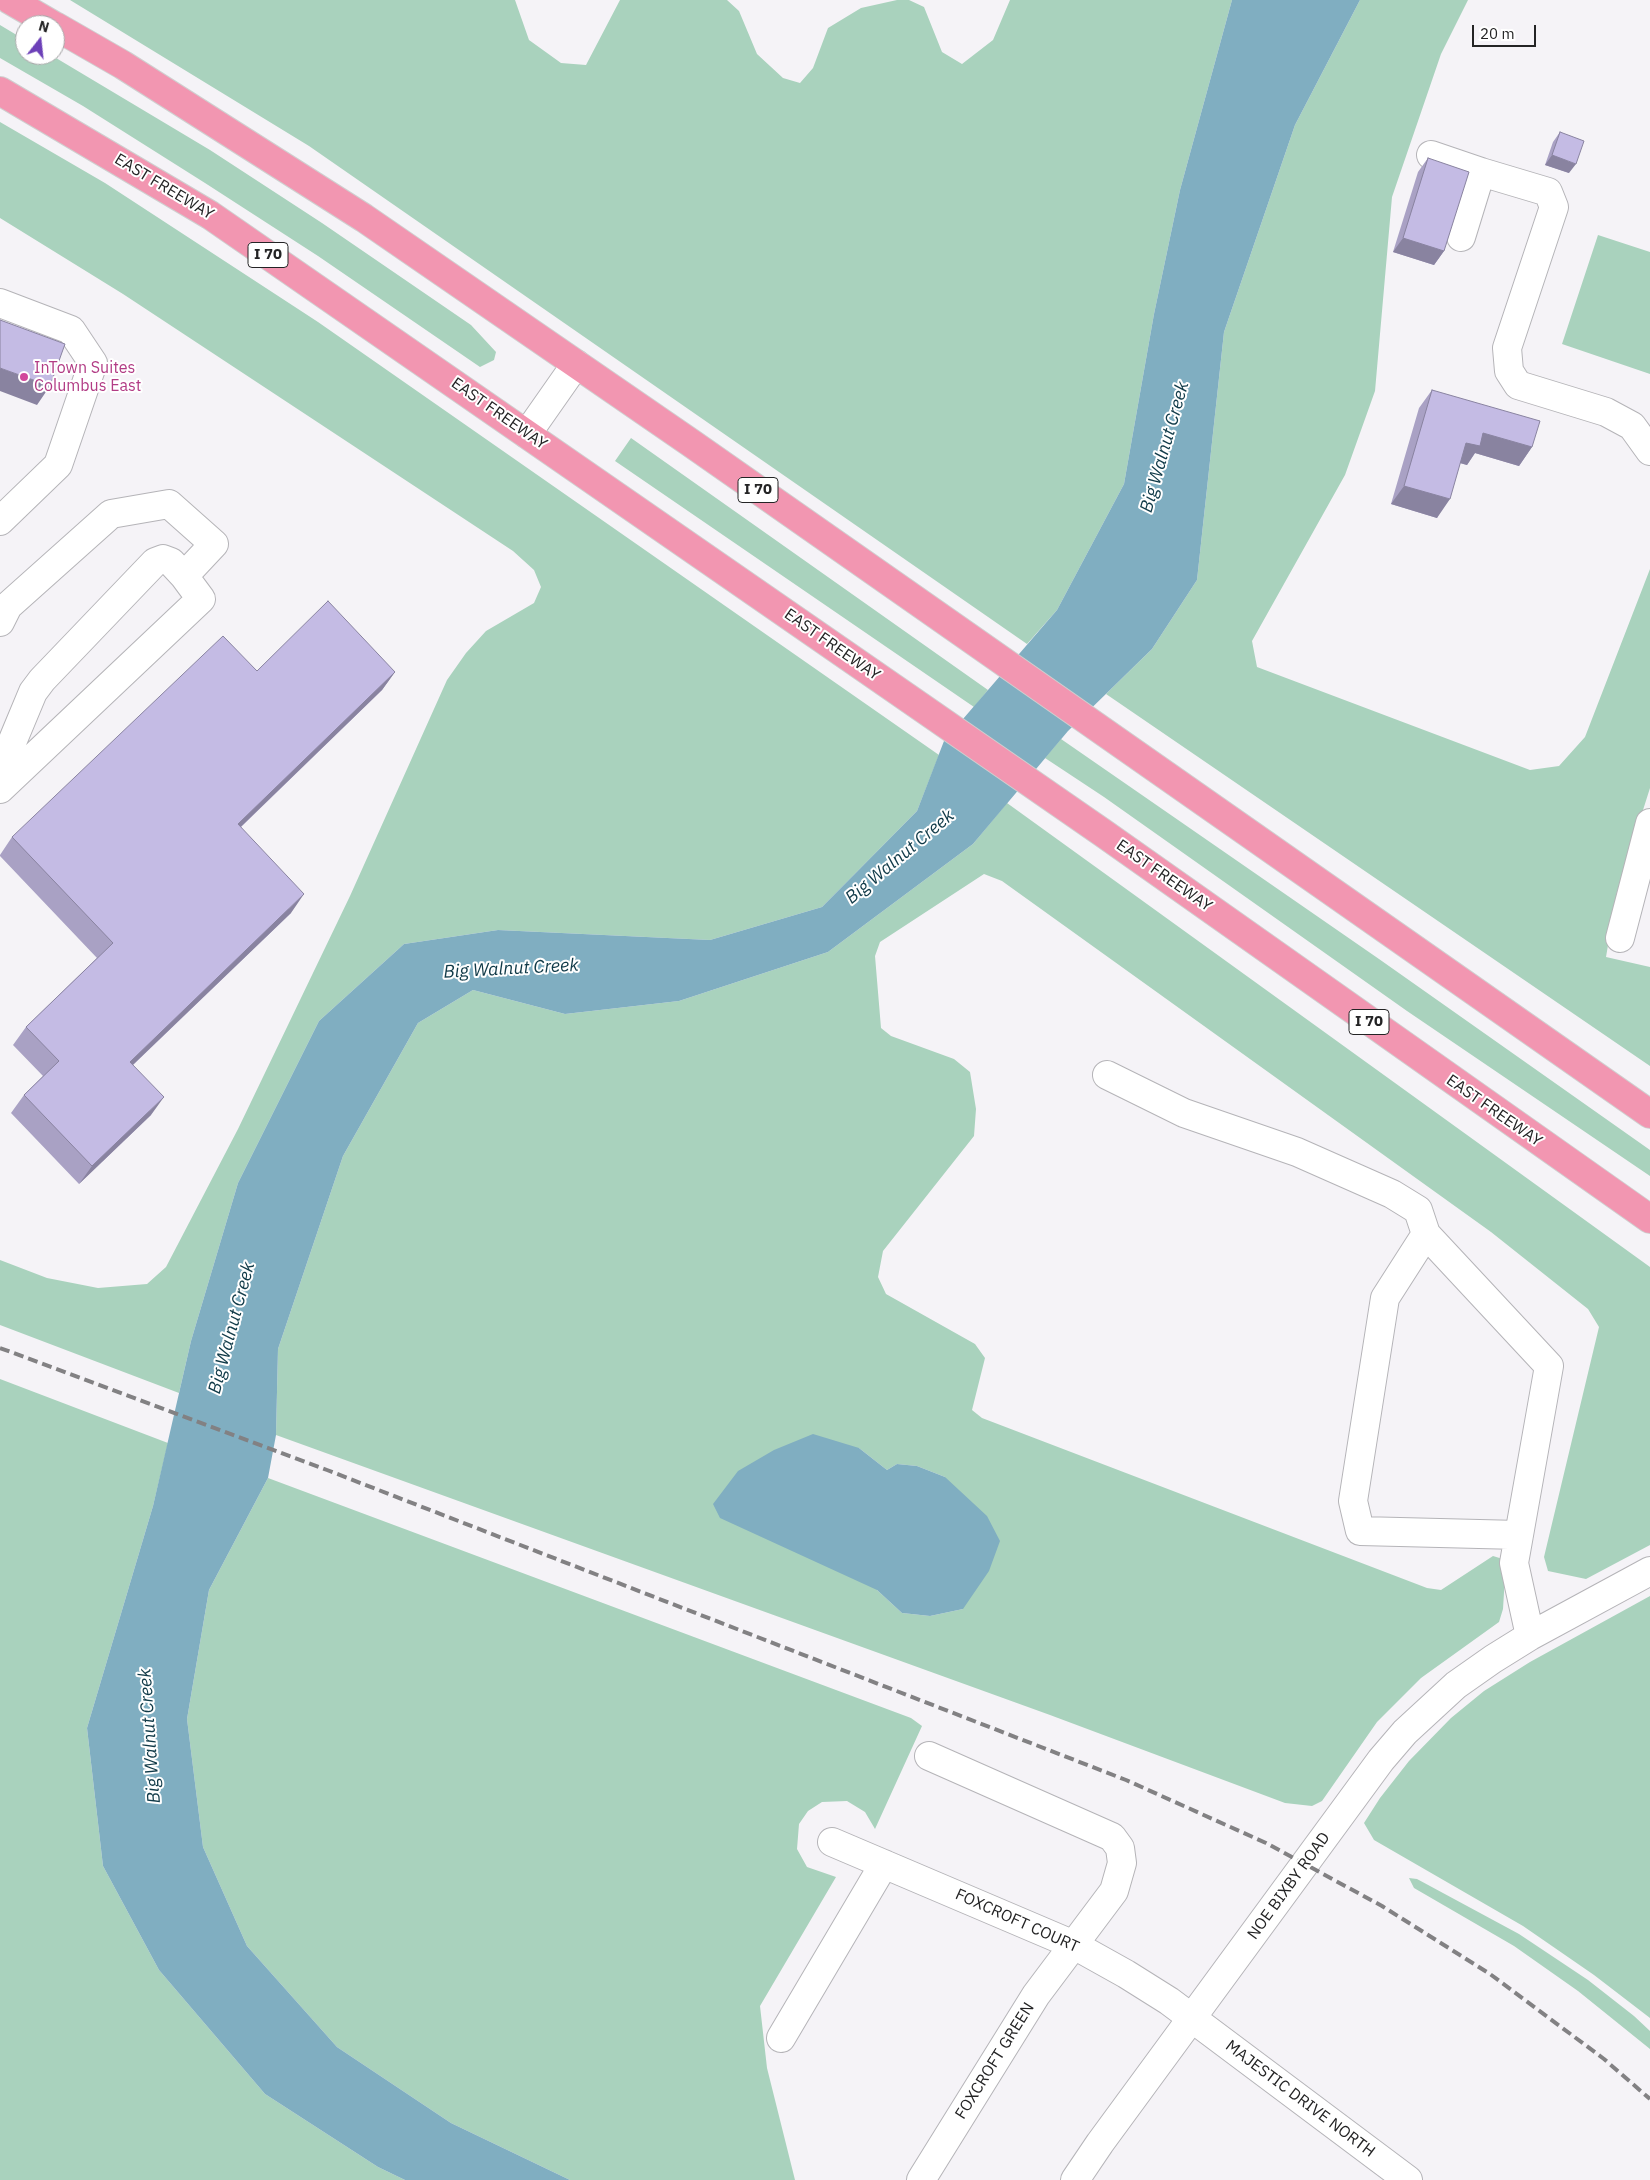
<!DOCTYPE html>
<style>
body{margin:0}
#map{position:relative;width:1650px;height:2180px;overflow:hidden;background:#f5f3f7;font-family:"IBM Plex Sans",sans-serif}
canvas{display:block}
.north{position:absolute;left:15px;top:15px;width:50px;height:50px;box-sizing:border-box;background:#fff;border:1px solid #a7a7a8;border-radius:50%;rotate:16deg;font-size:14px;font-weight:700;line-height:20px;text-align:center;color:#242425}
.north::after{content:'';display:block;margin:auto;width:18px;height:22px;background:#6c40b8;clip-path:polygon(50% 0,100% 100%,50% 72%,0 100%)}
.scale{position:absolute;left:1472px;top:25px;width:64px;height:22px;box-sizing:border-box;border:2px solid #242425;border-top:0;padding-left:6px;font-size:15px;line-height:18px;white-space:nowrap;color:#242425;-webkit-text-stroke:4px #fff;paint-order:stroke}
</style>
<div id="map">
<canvas width="1650" height="2180"></canvas>
<div class="north">N</div>
<div class="scale">20 m</div>
</div>
<script>
const g = document.querySelector('canvas').getContext('2d');
g.lineJoin = 'round';
function fillPath(path, color) { g.fillStyle = color; g.fill(path, 'evenodd'); }
const shape = rows => new Path2D(rows.map(r => 'M' + r).join(''));
function strokePath(path, color, width, dash) { g.strokeStyle = color; g.lineWidth = width; g.lineCap = dash ? 'butt' : 'round'; g.setLineDash(dash || []); g.stroke(path); }
function write(font, color, halo, rows, align = 'center') {
  g.font = font + ' "IBM Plex Sans",sans-serif'; g.lineWidth = 4; g.setLineDash([]); g.textBaseline = 'middle'; g.strokeStyle = halo; g.fillStyle = color; for (const [text, x, y, turn = 0] of rows) {
    g.save(); g.translate(x, y); g.rotate((+turn || 0) * Math.PI / 180); g.textAlign = isNaN(turn) ? turn : align; if (halo) g.strokeText(text, 0, 0); g.fillText(text, 0, 0); g.restore();
  }
}
fillPath(shape([
 [70,0,515,0,529,40,561,63,586,65,620,0,727,0,739,11,757,54,783,78,800,83,813,68,828,28,861,8,897,0,909,0,924,7,942,52,962,64,993,40,1010,0,1232,0,1180,190,1154,314,1124,484,1057,610,1027,644,309,146],
 [1360,0,1468,0,1441,54,1392,197,1375,391,1345,475,1252,641,1257,667,1530,770,1559,766,1585,737,1650,569,1650,788,1617,892,1606,957,1650,967,1650,1066,1106,694,1152,649,1197,580,1224,332,1295,125],
 [0,25,25,40,25,55,51,55,210,150,322,223,471,325,496,352,494,360,480,367,318,256,205,183,83,106,0,58],
 [0,122,105,183,318,322,939,755,917,811,822,907,710,940,498,930,404,944,319,1021,238,1183,191,1341,179,1393,0,1325,0,1260,47,1278,98,1288,147,1284,166,1267,238,1129,350,896,447,680,466,653,486,631,534,603,541,587,534,570,513,551,123,294,0,218],
 [1598,235,1650,252,1650,374,1562,344],
 [631,438,988,690,974,707,615,461],
 [1061,739,1379,959,1650,1150,1650,1176,1407,1011,1104,797,1045,758],
 [1007,803,1650,1267,1650,1545,1586,1579,1548,1571,1544,1557,1599,1327,1588,1309,1491,1232,1002,881,984,874,880,942,875,956,881,1028,891,1036,954,1059,970,1072,976,1109,974,1136,883,1251,878,1277,886,1294,975,1344,985,1358,972,1410,982,1418,1427,1588,1441,1590,1493,1556,1506,1560,1503,1609,1499,1622,1421,1678,1377,1722,1322,1801,1312,1806,1285,1803,1050,1715,276,1435,278,1349,343,1156,418,1023,473,990,565,1014,679,1001,828,952,973,844],
 [859,1448,887,1470,897,1464,917,1466,945,1477,963,1609,930,1616,902,1613,877,1590],
 [0,1379,168,1443,153,1506,87,1728,103,1866,159,1970,265,2094,378,2167,405,2180,0,2180],
 [268,1478,911,1718,922,1726,875,1829,865,1812,847,1801,822,1802,808,1811,799,1824,797,1849,807,1867,836,1877,760,2006,767,2068,795,2180,570,2180,451,2123,337,2047,247,1946,203,1847,187,1719,209,1590],
 [1650,1596,1650,2018,1594,1975,1523,1926,1374,1840,1364,1823,1380,1798,1409,1761,1451,1718,1484,1691,1530,1662],
 [1409,1878,1417,1879,1519,1934,1588,1980,1634,2016,1650,2031,1650,2049,1578,1991,1514,1946,1414,1888]
]), '#a9d2bd');
fillPath(shape([
 [1232,0,1360,0,1295,125,1224,332,1197,580,1152,649,1068,731,973,844,828,952,679,1001,565,1014,473,990,418,1023,343,1156,278,1349,276,1435,268,1478,209,1590,187,1719,203,1847,247,1946,337,2047,451,2123,570,2180,405,2180,378,2167,265,2094,159,1970,103,1866,87,1728,153,1506,191,1341,238,1183,319,1021,404,944,498,930,710,940,822,907,917,811,944,741,1057,610,1124,484,1154,314,1180,190],
 [813,1434,859,1448,887,1470,897,1464,917,1466,945,1477,987,1516,1000,1541,989,1571,963,1609,930,1616,902,1613,877,1590,720,1518,713,1504,738,1471,774,1450]
]), '#80aec1');
const minor = shape([
 [1431,155,1481,172],
 [1461,237,1481,172,1548,192,1554,207,1507,348,1509,371,1518,385,1606,412,1632,426,1650,451],
 [0,303,71,330,93,363,58,465,0,521],
 [527,434,576,364],
 [0,622,8,606,111,514,169,504,214,544,184,576,201,599,0,789],
 [0,771,33,692,42,680,155,562,163,559,171,562,184,576],
 [1620,938,1650,823],
 [1107,1075,1184,1113,1297,1152,1392,1194,1418,1210,1426,1234],
 [1519,1535,1360,1531,1353,1501,1385,1298,1426,1234,1549,1366,1519,1535,1514,1563,1530,1636],
 [832,1842,1074,1945,1126,1974,1169,2001,1408,2180],
 [781,2038,884,1864],
 [921,2180,1036,1995,1114,1891,1122,1863,1120,1848,1112,1837,929,1756],
 [1075,2180,1100,2143,1381,1760,1405,1732,1456,1685,1493,1659,1530,1636,1650,1571]
]);
const highway = shape([
 [10,0,53,25],
 [55,26,123,65,364,218,691,443,1650,1114],
 [0,91,210,215,1103,833,1650,1219]
]);
strokePath(minor, '#b5b4b8', 30);
strokePath(highway, '#cfcfcf', 30);
strokePath(minor, '#fff', 28);
strokePath(highway, '#f296b1', 28);
strokePath(shape([
 [0,1348,327,1470,1126,1780,1266,1843,1382,1906,1490,1974,1604,2059,1650,2099]
]), '#828183', 4, [10, 5]);
fillPath(shape([
 [1560,132,1569,173,1545,165,1553,142],
 [1428,158,1444,251,1434,265,1393,252,1418,172],
 [1432,390,1532,447,1519,466,1475,453,1467,465,1460,463,1437,518,1391,504,1419,408],
 [257,671,395,672,382,690,241,827,291,913,133,1065,151,1115,79,1184,11,1113,24,1095,43,1076,13,1045,26,1027,97,958,0,856,0,855,12,837]
]), '#a9a1c4');
fillPath(shape([
 [1552,155,1576,164,1569,173,1545,165],
 [1403,238,1444,251,1434,265,1393,252],
 [0,368,50,386,37,405,0,391],
 [1483,433,1532,447,1519,466,1475,453,1467,465,1453,461,1466,443],
 [1404,486,1450,499,1437,518,1391,504],
 [395,672,382,690,225,842,238,824],
 [304,894,291,913,117,1080,130,1062],
 [164,1097,151,1115,79,1184,92,1166]
]), '#8983a0');
const building = shape([
 [1560,132,1584,141,1576,164,1552,155,1560,132],
 [1428,158,1469,172,1444,251,1403,238,1428,158],
 [0,320,65,344,50,386,0,368,0,320],
 [1432,390,1540,421,1532,447,1483,433,1480,446,1466,443,1450,499,1404,486,1432,390],
 [328,601,395,672,238,824,304,894,130,1062,164,1097,92,1166,24,1095,59,1061,26,1027,113,943,12,837,223,636,257,671,328,601]
]);
fillPath(building, '#c4bbe4');
strokePath(building, '#8983a0', 1);
for (const [x, y, r, color] of [
 [24,377,5,"#d1479c"]
]) { const dot = new Path2D(); dot.arc(x, y, r, 0, 2 * Math.PI); g.fillStyle = color; g.fill(dot); strokePath(dot, '#fff', 2); }
for (const [x, y, w] of [
 [268,255,40],
 [758,490,40],
 [1369,1022,40]
]) { const box = new Path2D(); box.roundRect(x - w / 2, y - 12.5, w, 25, 4); g.fillStyle = '#fff'; g.fill(box); strokePath(box, '#242425', 1); }
write('bold 15px', '#242425', null, [
 ["I 70",268,255],
 ["I 70",758,490],
 ["I 70",1369,1022]
]);
write('16px', '#242425', '#fff', [
 ["EAST FREEWAY",164,187,31],
 ["EAST FREEWAY",499,414,35],
 ["EAST FREEWAY",832,645,35],
 ["EAST FREEWAY",1164,876,35],
 ["EAST FREEWAY",1494,1111,35],
 ["NOE BIXBY ROAD",1289,1886,-54],
 ["FOXCROFT COURT",1017,1921,24],
 ["FOXCROFT GREEN",995,2061,-58],
 ["MAJESTIC DRIVE NORTH",1300,2099,37]
]);
write('16px', '#b23c85', '#fff', [
 ["InTown Suites",34,368],
 ["Columbus East",34,386]
], 'left');
write('italic 18px', '#103a48', '#fff', [
 ["Big Walnut Creek",1165,447,-74],
 ["Big Walnut Creek",900,857,-40],
 ["Big Walnut Creek",511,969,-3],
 ["Big Walnut Creek",232,1328,-75],
 ["Big Walnut Creek",150,1736,-94]
]);
</script>
